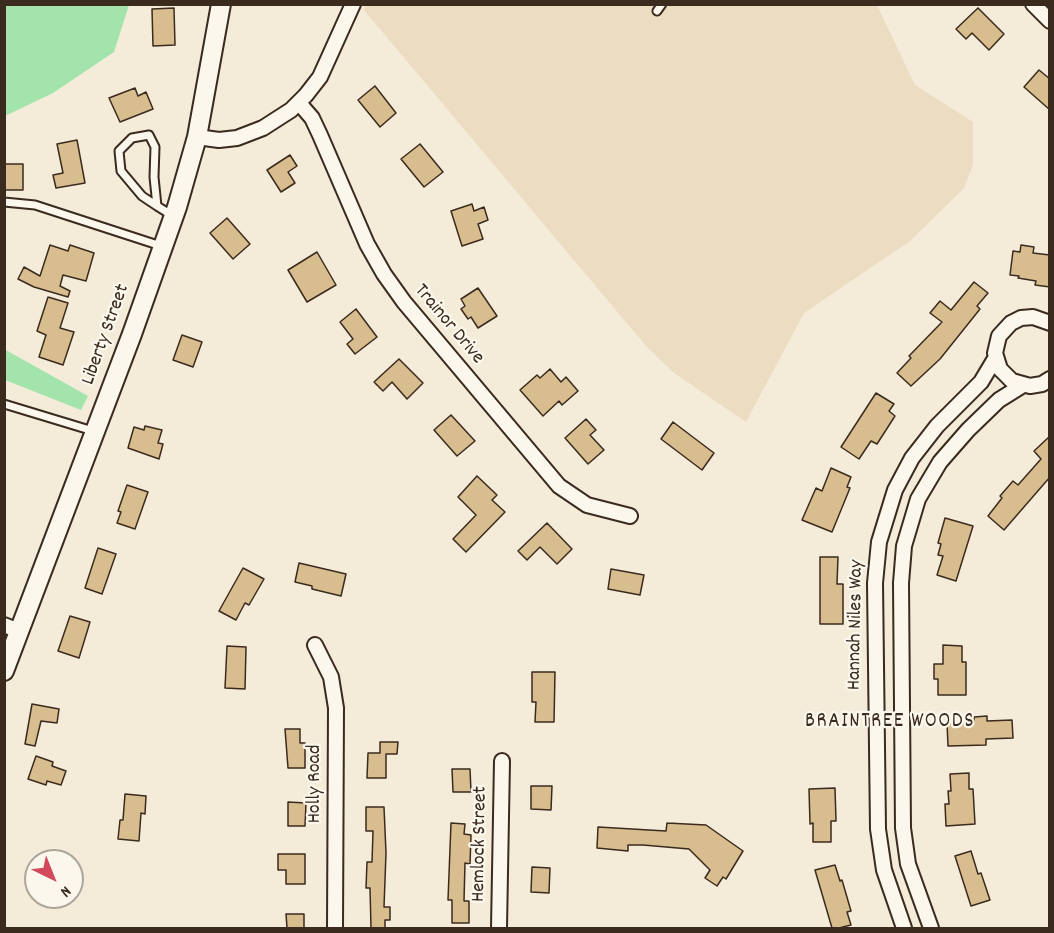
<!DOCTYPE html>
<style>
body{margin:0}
#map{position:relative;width:1054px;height:933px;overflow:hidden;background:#f4ebd9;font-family:Dekko,sans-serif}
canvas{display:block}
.frame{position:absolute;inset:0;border:6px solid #3b2a1e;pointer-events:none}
.north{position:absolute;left:24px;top:849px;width:60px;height:60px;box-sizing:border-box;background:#fbf7ec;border:2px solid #aea59a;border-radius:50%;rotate:137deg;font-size:16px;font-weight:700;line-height:24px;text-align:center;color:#3b2a1e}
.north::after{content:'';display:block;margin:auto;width:21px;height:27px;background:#d1495b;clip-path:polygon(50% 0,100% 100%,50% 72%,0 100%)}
</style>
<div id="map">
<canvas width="1054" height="933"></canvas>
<div class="frame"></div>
<div class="north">N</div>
</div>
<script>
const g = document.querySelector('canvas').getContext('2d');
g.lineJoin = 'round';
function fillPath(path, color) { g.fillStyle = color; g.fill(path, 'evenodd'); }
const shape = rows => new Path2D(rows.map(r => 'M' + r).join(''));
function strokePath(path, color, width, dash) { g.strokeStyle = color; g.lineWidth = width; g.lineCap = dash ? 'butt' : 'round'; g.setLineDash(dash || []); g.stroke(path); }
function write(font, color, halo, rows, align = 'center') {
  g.font = font + ' Dekko,sans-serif'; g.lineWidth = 4.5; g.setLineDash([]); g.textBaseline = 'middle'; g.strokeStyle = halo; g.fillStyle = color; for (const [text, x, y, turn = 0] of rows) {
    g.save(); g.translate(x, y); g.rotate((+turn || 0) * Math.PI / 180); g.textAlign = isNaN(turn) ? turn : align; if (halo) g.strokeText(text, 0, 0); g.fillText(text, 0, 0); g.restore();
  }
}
fillPath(shape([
 [366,4,877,5,915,85,973,122,973,165,964,188,910,241,804,313,746,422,674,373,646,346,364,10]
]), '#ecddc2');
fillPath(shape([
 [5,4,129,4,129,5,114,52,53,93,5,116],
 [4,349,88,396,81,410,5,380]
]), '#a3e4ad');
const building = shape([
 [174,8,175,45,153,46,152,9,174,8],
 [978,8,1004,34,989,50,972,33,966,39,956,29,978,8],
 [1039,70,1050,79,1050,110,1024,87,1039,70],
 [375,86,396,113,380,127,358,100,375,86],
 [135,88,138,96,146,92,153,109,120,122,109,98,135,88],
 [77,140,85,183,56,188,53,175,63,173,57,144,77,140],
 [420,144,443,172,424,187,401,159,420,144],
 [290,155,297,166,288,172,295,183,281,192,267,170,290,155],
 [4,164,23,164,23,190,4,190,4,164],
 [472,204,474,211,484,207,488,220,478,224,483,239,462,246,451,211,472,204],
 [227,218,250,244,233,259,210,233,227,218],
 [50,245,68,251,70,245,94,253,86,281,63,275,60,286,70,291,68,297,34,287,18,279,24,267,40,276,50,245],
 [1021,245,1034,247,1033,253,1050,255,1050,287,1035,285,1036,281,1018,278,1019,276,1010,275,1013,251,1020,252,1021,245],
 [317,252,336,285,307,302,288,270,317,252],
 [974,282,988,293,977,306,980,309,940,359,911,386,897,373,911,358,909,356,942,322,930,313,940,301,951,310,974,282],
 [478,288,497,316,478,328,471,317,468,319,461,309,465,306,461,299,478,288],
 [48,297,68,303,60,328,74,332,63,365,39,357,46,335,37,331,48,297],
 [356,309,377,337,355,354,347,344,353,339,340,322,356,309],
 [182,335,202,342,193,367,173,360,182,335],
 [399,359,423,383,407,399,392,382,383,391,374,382,399,359],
 [550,369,561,382,566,377,578,391,562,405,559,401,543,416,520,390,537,375,540,378,550,369],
 [876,393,894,404,889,411,895,416,877,444,871,441,859,459,841,447,876,393],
 [451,415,475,441,457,456,434,430,451,415],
 [586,419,596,430,590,435,604,450,588,464,565,438,586,419],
 [673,422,714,453,702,470,661,439,673,422],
 [145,426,162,430,158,443,163,444,159,459,128,448,134,427,144,430,145,426],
 [1050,436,1050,477,1004,530,988,516,1002,498,1000,496,1013,481,1018,485,1041,459,1034,451,1050,436],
 [831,468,851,477,847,487,850,488,832,532,802,520,816,488,822,491,831,468],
 [477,476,497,495,492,500,505,512,466,552,453,539,476,515,458,497,477,476],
 [127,485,148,492,135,529,117,523,121,512,118,511,127,485],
 [945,518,973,526,956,581,937,575,943,556,938,555,941,544,938,543,945,518],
 [547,523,572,549,557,564,540,547,527,560,518,551,547,523],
 [98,548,116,554,102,594,85,588,98,548],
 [820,557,838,557,837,584,843,584,843,624,820,624,820,557],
 [299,563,346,574,341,596,312,589,312,586,295,582,299,563],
 [243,568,264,579,249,605,245,603,236,620,219,611,243,568],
 [611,569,644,575,640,595,608,589,611,569],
 [70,616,90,622,79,658,58,651,70,616],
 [943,645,962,646,962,662,966,662,966,695,938,695,938,679,934,679,934,664,943,664,943,645],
 [227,646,246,647,245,689,225,688,227,646],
 [532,672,555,672,554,722,535,722,536,702,532,702,532,672],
 [32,704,59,709,57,723,41,721,35,746,25,744,32,704],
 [987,716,987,721,1012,720,1013,738,986,739,986,745,948,746,947,723,974,722,974,717,987,716],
 [285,729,300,729,300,743,305,743,305,768,288,768,285,729],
 [380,742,398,742,397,754,386,754,386,778,367,778,368,753,380,753,380,742],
 [36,756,53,762,52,766,66,771,61,785,47,781,46,785,28,779,36,756],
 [452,769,470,769,471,792,453,792,452,769],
 [969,773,969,789,973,789,975,824,946,826,945,804,949,804,948,791,951,791,950,774,969,773],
 [531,786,552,786,551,810,531,809,531,786],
 [835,788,836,821,831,821,831,842,813,842,813,823,810,824,809,789,835,788],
 [125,794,146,796,145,814,141,813,139,841,118,839,120,820,123,820,125,794],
 [288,802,306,803,305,826,288,826,288,802],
 [366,807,384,807,386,853,384,907,390,907,390,920,385,920,385,928,371,928,370,888,366,888,367,862,372,862,373,831,366,831,366,807],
 [451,823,465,824,464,834,471,835,470,864,465,863,464,901,469,901,469,923,452,923,452,900,448,900,451,823],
 [667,823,706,825,743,851,726,879,723,877,717,886,705,878,710,870,689,849,643,845,628,845,628,851,597,848,598,827,666,831,667,823],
 [971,851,978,874,981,873,990,900,971,906,955,856,971,851],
 [278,854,305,854,305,884,286,884,286,870,278,870,278,854],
 [835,865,840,881,842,880,851,911,847,912,851,925,839,928,832,928,815,870,835,865],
 [532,867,550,868,549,893,531,892,532,867],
 [286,914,304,914,304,928,287,928,286,914]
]);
fillPath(building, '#d8bd8e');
strokePath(building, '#3b2a1e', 1.5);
const lane = shape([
 [657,11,662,4],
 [4,202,35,205,161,246],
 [157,206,154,177,155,147,149,135,132,138,119,151,121,171,142,196,157,206,173,216],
 [4,404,93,431]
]);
const street = shape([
 [1033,4,1050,21],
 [299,103,312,118,320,135,367,244,384,274,404,302,559,486,587,505,630,516],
 [197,137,219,140,237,138,263,128,291,110,306,95,320,77,353,4],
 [1050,323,1033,317,1021,318,1011,323,999,336,995,353,1000,369,1012,381,1030,386,1042,384,1050,379],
 [4,625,19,631],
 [315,645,331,677,336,708,335,928],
 [499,928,502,761],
 [904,928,884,870,878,829,875,583,879,542,895,490,912,458,937,426,981,382,996,357],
 [931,928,908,864,903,828,901,583,904,546,918,499,940,462,968,430,999,400,1023,385]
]);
const secondary = shape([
 [4,671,132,334,177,207,197,137,221,4]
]);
strokePath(lane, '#3b2a1e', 11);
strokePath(street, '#3b2a1e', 18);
strokePath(secondary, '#3b2a1e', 22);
strokePath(lane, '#fbf7ec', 7);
strokePath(street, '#fbf7ec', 14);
strokePath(secondary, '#fbf7ec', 18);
write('20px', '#3b2a1e', '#fbf7ec', [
 ["Trainor Drive",448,325,50],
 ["Liberty Street",107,335,-70],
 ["Hannah Niles Way",857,625,-89],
 ["Holly Road",316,784,-90],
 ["Hemlock Street",481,844,-89]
]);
g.letterSpacing = '1.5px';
write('21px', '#3b2a1e', '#fbf7ec', [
 ["BRAINTREE WOODS",890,723]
]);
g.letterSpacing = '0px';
</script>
